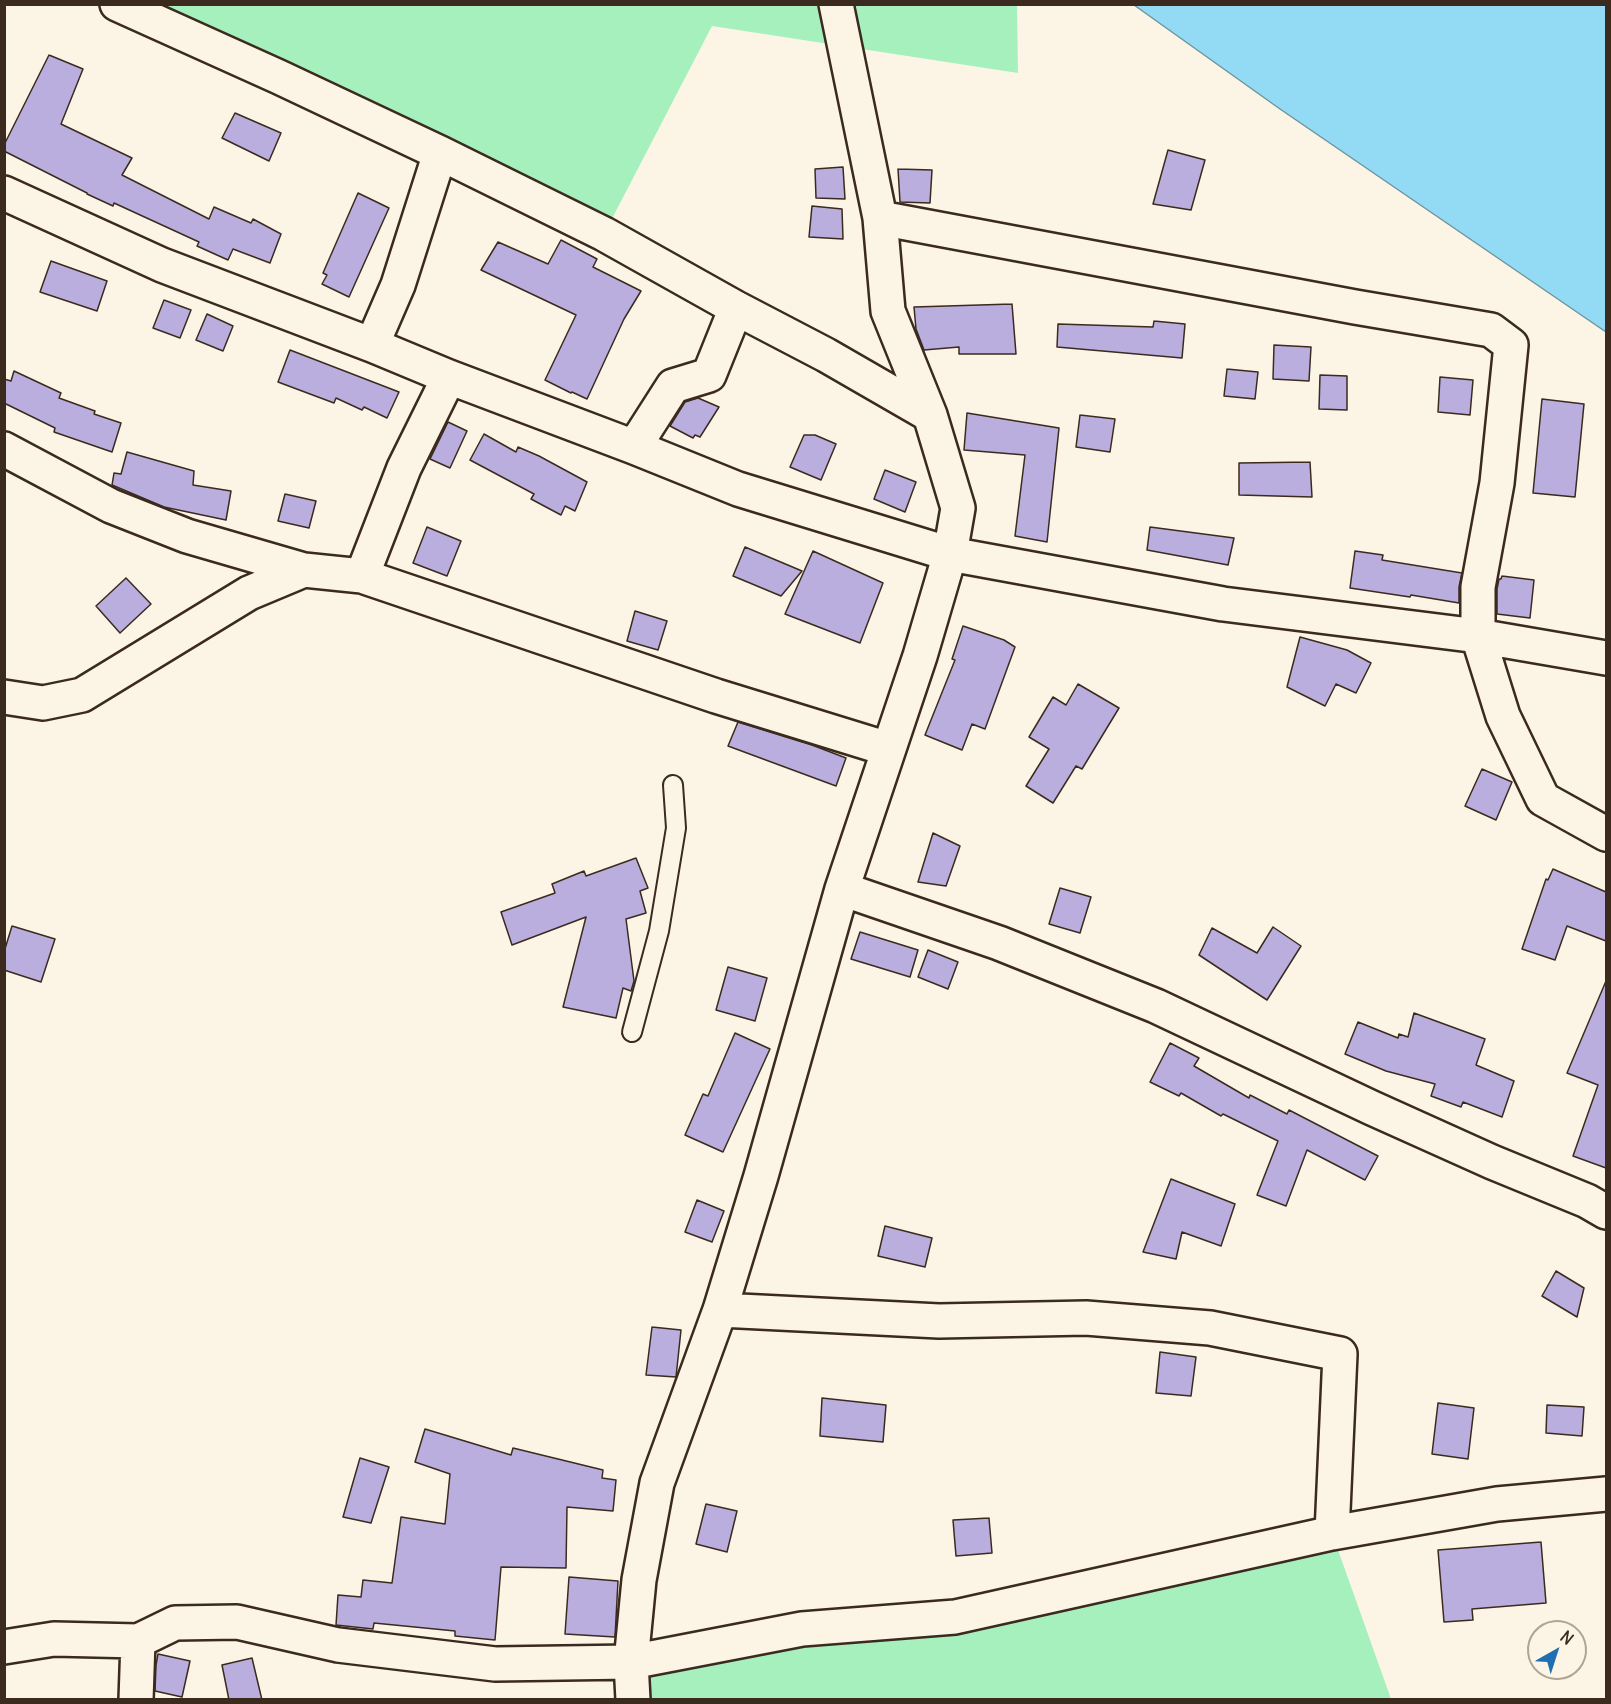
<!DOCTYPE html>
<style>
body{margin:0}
#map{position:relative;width:1611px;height:1704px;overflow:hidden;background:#fcf5e5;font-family:Delius,sans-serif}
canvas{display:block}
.frame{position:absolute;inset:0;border:6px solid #3b2a1e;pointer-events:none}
.north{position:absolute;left:1527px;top:1620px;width:60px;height:60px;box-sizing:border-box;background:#fcf5e5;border:2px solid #afa495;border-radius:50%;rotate:39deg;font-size:16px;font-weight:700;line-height:24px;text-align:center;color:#3b2a1e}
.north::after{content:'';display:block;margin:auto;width:21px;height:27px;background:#1f6fb2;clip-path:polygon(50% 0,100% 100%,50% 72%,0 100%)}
</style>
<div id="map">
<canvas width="1611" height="1704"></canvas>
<div class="frame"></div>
<div class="north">N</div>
</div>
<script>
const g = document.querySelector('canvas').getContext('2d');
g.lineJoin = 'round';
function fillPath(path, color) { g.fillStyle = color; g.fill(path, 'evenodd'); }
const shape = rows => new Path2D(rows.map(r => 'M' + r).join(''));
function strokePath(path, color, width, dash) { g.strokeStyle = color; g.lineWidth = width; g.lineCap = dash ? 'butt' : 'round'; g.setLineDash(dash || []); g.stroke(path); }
fillPath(shape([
 [117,5,1017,5,1018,73,712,26,604,234],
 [1332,1533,1391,1699,633,1700,631,1662]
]), '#a6f0be');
const water = shape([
 [1134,5,1606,5,1606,332,1280,109,1134,5]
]);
fillPath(water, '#93dbf4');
strokePath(water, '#70949e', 1.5);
const building = shape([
 [49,55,83,69,61,124,132,158,122,175,209,219,214,207,251,223,253,219,281,234,270,263,233,249,228,260,197,246,199,242,114,203,113,206,87,194,87,193,4,151,4,145,49,55],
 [235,113,281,133,269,161,222,138,235,113],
 [1168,150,1205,160,1191,210,1153,204,1168,150],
 [843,167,845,199,816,198,815,169,843,167],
 [898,169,932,170,930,203,900,202,898,169],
 [358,193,389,208,349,297,322,284,327,275,323,273,358,193],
 [812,206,842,209,843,239,809,237,812,206],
 [561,240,597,259,593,267,641,291,624,319,587,399,572,392,571,393,545,380,576,315,481,270,498,242,548,264,561,240],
 [51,261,107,281,97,311,40,292,51,261],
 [164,300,191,310,180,338,153,328,164,300],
 [1012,304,1016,354,959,354,959,347,924,350,916,329,914,307,1012,304],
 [207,314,233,326,223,351,196,340,207,314],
 [1154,321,1185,324,1182,358,1057,347,1058,324,1153,327,1154,321],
 [1274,345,1311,347,1309,381,1273,379,1274,345],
 [290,350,399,392,387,418,364,407,362,410,336,398,334,403,278,382,290,350],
 [1227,369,1258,372,1255,399,1224,396,1227,369],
 [14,371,61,393,59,398,95,411,94,414,121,423,112,452,54,432,55,428,4,403,4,379,11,381,14,371],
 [1320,375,1347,376,1347,410,1319,409,1320,375],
 [1440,377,1473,380,1470,415,1438,412,1440,377],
 [698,398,719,407,700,437,695,435,693,438,670,426,685,402,698,398],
 [1542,399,1584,404,1575,497,1533,493,1542,399],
 [967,413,1059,428,1047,542,1015,536,1025,455,964,450,967,413],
 [1080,415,1115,419,1110,452,1076,447,1080,415],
 [448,422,467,431,450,468,430,459,448,422],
 [484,434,516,452,518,447,539,456,587,482,575,511,565,506,561,515,531,499,534,494,470,460,484,434],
 [804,435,815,435,836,444,821,480,790,467,804,435],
 [127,452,194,471,193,485,231,491,226,520,164,507,112,485,114,473,121,474,127,452],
 [1310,462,1312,497,1239,495,1239,463,1310,462],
 [885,470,916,482,905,512,874,499,885,470],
 [285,494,316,501,309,528,278,521,285,494],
 [427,527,461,541,447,576,413,563,427,527],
 [1150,527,1234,538,1228,565,1147,550,1150,527],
 [745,547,802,571,781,596,733,576,745,547],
 [813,551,883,583,860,643,785,614,813,551],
 [1355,551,1383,555,1382,560,1462,573,1459,587,1459,603,1411,595,1410,597,1350,588,1355,551],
 [1502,576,1534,580,1530,618,1497,614,1497,589,1499,579,1501,579,1502,576],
 [126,578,151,604,120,633,96,606,126,578],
 [635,611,667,621,658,650,627,641,635,611],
 [963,626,1004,640,1015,647,985,729,972,724,962,750,925,735,955,660,952,659,963,626],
 [1300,637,1347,650,1371,663,1356,693,1336,684,1325,706,1287,687,1300,637],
 [1078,684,1119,708,1082,769,1076,766,1053,803,1026,786,1049,749,1029,737,1053,697,1066,705,1078,684],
 [738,722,812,745,846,758,836,786,728,746,738,722],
 [1482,769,1512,782,1496,820,1465,806,1482,769],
 [933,833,960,846,946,886,918,882,933,833],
 [636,858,648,888,640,891,646,913,626,919,634,981,631,991,623,988,616,1018,563,1007,586,917,512,945,501,912,555,893,552,884,584,871,586,876,636,858],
 [1553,869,1606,892,1606,941,1567,926,1555,960,1522,949,1546,879,1548,880,1553,869],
 [1060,888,1091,897,1080,933,1049,924,1060,888],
 [12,926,55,939,41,982,4,970,4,952,12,926],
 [1273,927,1301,946,1267,1000,1199,955,1212,928,1257,953,1273,927],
 [860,932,918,950,910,977,851,959,860,932],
 [928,950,958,962,948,989,918,977,928,950],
 [728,967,767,978,755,1021,716,1010,728,967],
 [1606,981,1606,1168,1573,1156,1598,1085,1567,1073,1606,981],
 [1414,1013,1485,1039,1476,1065,1514,1081,1502,1117,1463,1102,1461,1107,1431,1096,1435,1084,1386,1071,1345,1054,1358,1022,1398,1038,1399,1034,1408,1037,1414,1013],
 [735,1033,770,1049,723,1152,685,1135,703,1094,708,1096,735,1033],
 [1170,1043,1199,1058,1194,1066,1249,1098,1250,1095,1287,1114,1289,1110,1378,1156,1365,1180,1307,1150,1286,1206,1257,1195,1278,1141,1223,1114,1221,1116,1181,1093,1179,1096,1150,1082,1170,1043],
 [1171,1179,1235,1204,1221,1246,1182,1232,1176,1259,1143,1252,1171,1179],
 [697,1200,724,1211,712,1242,685,1232,697,1200],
 [885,1226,932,1238,925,1267,878,1256,885,1226],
 [1556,1271,1584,1288,1577,1317,1542,1296,1556,1271],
 [652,1327,681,1330,676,1377,646,1375,652,1327],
 [1160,1352,1196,1357,1191,1396,1156,1393,1160,1352],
 [822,1398,886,1405,883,1442,820,1436,822,1398],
 [1438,1403,1474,1408,1468,1459,1432,1454,1438,1403],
 [1547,1405,1584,1407,1582,1436,1546,1433,1547,1405],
 [425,1429,511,1455,513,1448,603,1470,602,1478,616,1480,613,1511,567,1507,566,1568,501,1567,495,1640,455,1636,455,1631,374,1623,373,1629,336,1625,338,1595,361,1597,363,1580,392,1583,401,1517,445,1524,450,1474,415,1462,425,1429],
 [360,1458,389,1467,371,1523,343,1517,360,1458],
 [706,1504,737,1511,727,1552,696,1544,706,1504],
 [989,1518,992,1553,956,1556,953,1520,989,1518],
 [1541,1542,1546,1603,1472,1609,1473,1620,1444,1622,1438,1550,1541,1542],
 [569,1577,618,1581,615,1637,565,1634,569,1577],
 [158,1654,190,1661,182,1697,155,1691,156,1665,158,1654],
 [252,1658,262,1700,229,1700,222,1665,252,1658]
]);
fillPath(building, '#baaede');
strokePath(building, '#3b2a1e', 1.5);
const service = shape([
 [632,1032,659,931,676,828,673,785]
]);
const minor = shape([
 [117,4,279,77,440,153,604,234,736,308,826,355,930,415],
 [4,193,162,265,372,345,449,377,634,447,738,489,950,554,1223,604,1478,636,1606,658],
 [880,218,1355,307,1491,330,1511,345,1497,483,1478,587,1478,636,1503,716,1543,799,1606,834],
 [372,345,398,285,440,153],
 [634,447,673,386,709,375,736,308],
 [4,449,111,506,187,536,304,570,362,576,716,696,888,749],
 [362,576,404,468,449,377],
 [4,697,43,703,82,695,249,593,304,570],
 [842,889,999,943,1156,1006,1372,1108,1492,1162,1587,1201,1606,1212],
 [720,1310,939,1321,1086,1318,1210,1328,1340,1354,1332,1533],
 [4,1647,54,1639,138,1641,175,1623,237,1622,338,1645,495,1664,631,1662,802,1629,955,1617,1332,1533,1497,1504,1606,1494],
 [136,1700,138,1641],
 [633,1700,631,1662,639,1580,657,1483,720,1310,761,1176,842,889,920,656,950,554,958,508,930,415,888,311,880,218,836,4]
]);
strokePath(service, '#3b2a1e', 22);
strokePath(minor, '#3b2a1e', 38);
strokePath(service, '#fcf5e5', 18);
strokePath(minor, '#fcf5e5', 33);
</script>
